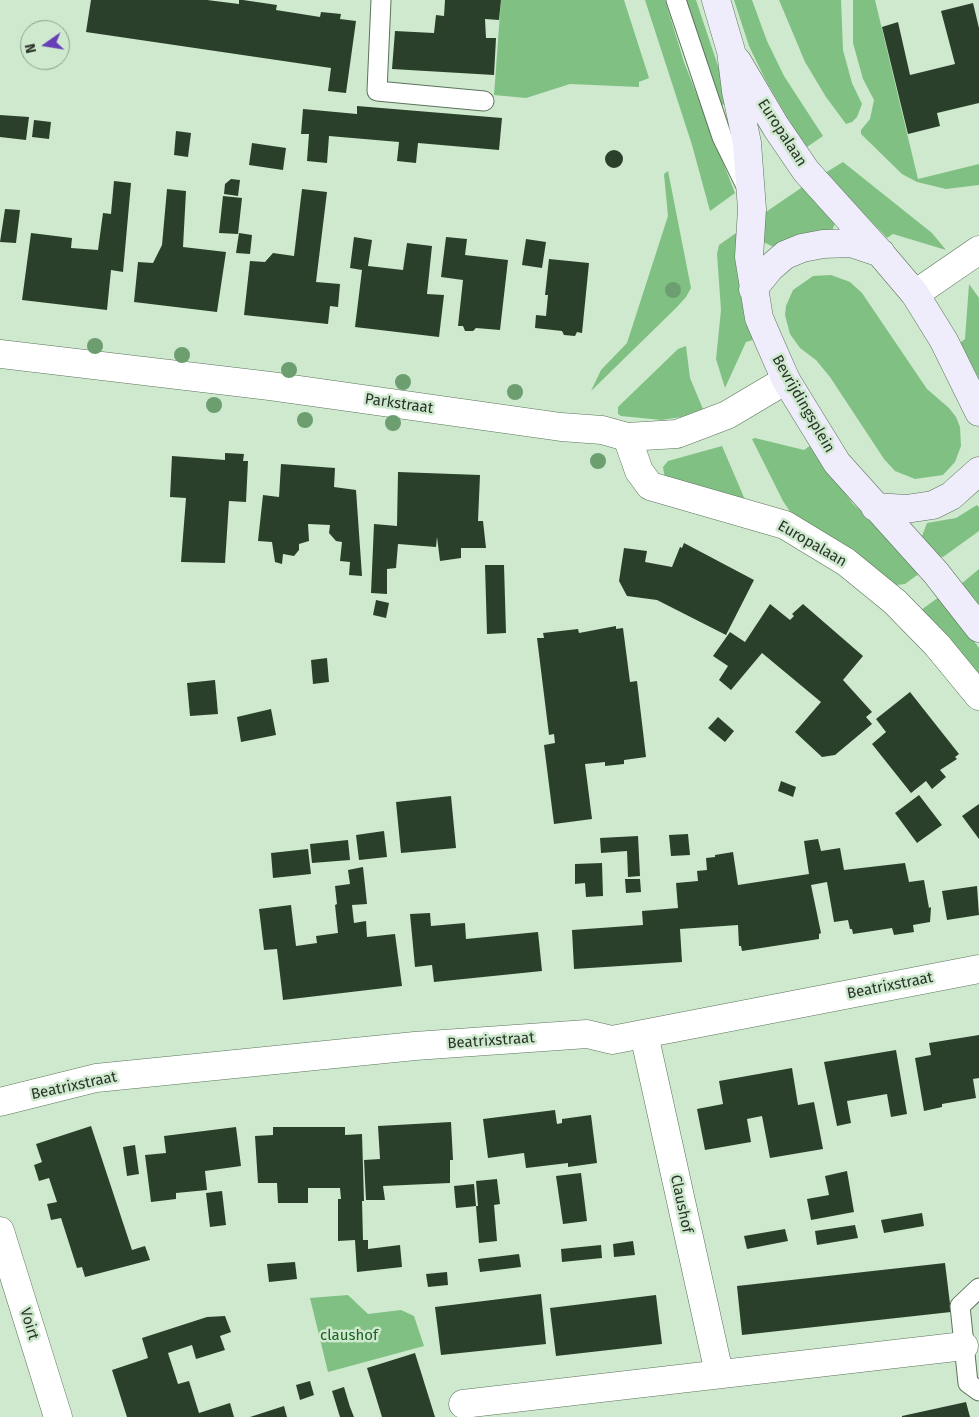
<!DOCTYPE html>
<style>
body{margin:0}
#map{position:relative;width:979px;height:1417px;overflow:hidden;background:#cee9ce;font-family:"Fira Sans",sans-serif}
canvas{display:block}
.north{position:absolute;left:20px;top:20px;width:50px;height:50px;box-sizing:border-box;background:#cee9ce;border:1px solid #8ca08c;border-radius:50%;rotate:257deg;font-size:14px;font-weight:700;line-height:20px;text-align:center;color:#293329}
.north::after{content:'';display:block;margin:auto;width:18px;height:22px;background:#6740b9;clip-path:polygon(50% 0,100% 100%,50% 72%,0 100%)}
</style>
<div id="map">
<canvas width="979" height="1417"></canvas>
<div class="north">N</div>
</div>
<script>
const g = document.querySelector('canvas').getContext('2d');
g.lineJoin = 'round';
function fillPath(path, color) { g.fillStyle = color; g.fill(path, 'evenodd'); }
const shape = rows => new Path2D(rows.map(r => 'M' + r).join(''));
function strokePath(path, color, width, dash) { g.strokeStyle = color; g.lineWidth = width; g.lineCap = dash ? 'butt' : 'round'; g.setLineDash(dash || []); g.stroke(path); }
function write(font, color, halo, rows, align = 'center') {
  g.font = font + ' "Fira Sans",sans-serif'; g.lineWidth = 5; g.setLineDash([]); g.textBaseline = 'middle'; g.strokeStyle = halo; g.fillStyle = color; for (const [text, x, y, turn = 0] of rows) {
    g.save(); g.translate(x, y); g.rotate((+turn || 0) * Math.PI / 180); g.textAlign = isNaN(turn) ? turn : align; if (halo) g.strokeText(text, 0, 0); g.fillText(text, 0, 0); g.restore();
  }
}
fillPath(shape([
 [501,0,624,0,649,78,639,82,639,87,570,84,526,98,494,95],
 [645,0,665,0,684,62,735,193,710,211,692,145],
 [686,0,696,0,730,102,720,106],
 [734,0,752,0,767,41,784,76,823,136,807,147,804,146,765,79,749,46],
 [779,0,841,0,843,50,852,83,862,104,857,117,852,122,846,124,826,97,805,62],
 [853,0,875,0,918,179,979,164,979,185,946,189,917,182,902,174,861,134,861,130,870,119,874,100,863,79,853,43],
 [843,162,932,233,946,250,893,234,887,238,825,173],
 [668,171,691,288,686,297,676,308,591,391,601,370,627,343,668,216,664,174],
 [804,186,837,218,832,231,800,234,774,247,761,241,763,214],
 [736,233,738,234,747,316,753,340,746,342,725,388,716,359,721,310,717,254,719,245],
 [831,275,850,282,862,293,927,389,949,408,956,417,960,427,961,446,955,462,943,475,915,479,895,471,884,459,830,377,816,360,800,348,790,334,785,315,786,306,793,290,813,276],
 [969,284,979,298,979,379,960,343,965,339],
 [686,346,690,378,703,409,681,417,662,420,621,416,618,414,618,407,678,349],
 [755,438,804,450,811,445,853,504,886,534,920,573,905,584,897,585,791,513,783,501,752,439],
 [722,446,746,502,665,479,663,467,668,461],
 [977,505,979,507,979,531,943,557,939,556,922,536,927,523,956,518],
 [979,569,979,610,961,584],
 [939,597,943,597,979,648,979,676,921,610],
 [348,1295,368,1314,401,1310,414,1316,424,1346,328,1372,310,1298]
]), '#80c082');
fillPath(shape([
 [91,0,207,0,239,4,239,0,243,0,277,5,276,10,320,17,321,12,341,14,340,19,356,21,346,93,328,91,331,68,86,32],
 [445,0,501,0,499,20,485,19,486,38,496,38,494,75,392,69,395,31,434,33,436,15,444,16],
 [973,3,979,28,979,103,937,113,940,126,908,134,882,27,898,22,910,75,955,64,941,11],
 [357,106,502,118,499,150,418,143,416,163,397,161,399,142,329,136,327,163,307,161,309,134,301,134,303,109,357,114],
 [0,115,29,117,26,140,0,137],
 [34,120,51,122,49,139,32,137],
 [176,131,191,133,188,157,174,155],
 [252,143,286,148,283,170,249,165],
 '605 159a9 9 0 1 1 18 0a9 9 0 1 1-18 0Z',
 [231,179,240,180,238,196,224,194,225,184],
 [114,181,131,183,123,272,111,270,107,310,22,300,31,233,72,238,71,248,98,250,103,213,111,214],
 [167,189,186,191,183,247,226,252,217,312,134,302,138,262,153,263,162,245],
 [302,189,327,192,316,282,340,284,338,307,330,306,328,324,244,315,250,261,265,262,273,253,294,256],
 [223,196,242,198,238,234,219,233],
 [5,209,20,210,16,243,0,242],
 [239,233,252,235,250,254,236,253],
 [354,237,372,240,368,266,403,270,407,243,432,246,427,294,444,295,439,337,355,327,362,270,350,268],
 [446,237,467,239,465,255,508,260,500,330,476,328,473,331,465,331,463,326,458,326,463,280,441,277],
 [526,239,546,242,542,268,522,265],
 [549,259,589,263,582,333,577,332,575,336,564,335,562,331,535,328,536,315,546,316,548,295,545,295],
 [225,453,244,454,243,461,248,461,246,502,229,501,225,563,181,562,186,498,170,497,172,456,225,460],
 [281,464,335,468,334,487,356,490,362,576,349,575,350,562,340,561,342,542,336,541,329,533,330,525,308,524,309,541,299,544,299,550,294,556,283,554,282,564,275,562,272,542,258,541,263,495,279,497],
 [398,472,480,475,478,521,483,521,486,548,461,548,461,558,440,561,437,537,436,547,398,544,396,568,387,569,387,594,371,593,374,524,397,526],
 [684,543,754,580,726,635,657,600,627,596,619,581,624,548,647,551,645,562,672,567,680,547,682,548],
 [485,565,504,565,506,633,487,634],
 [376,600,389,603,386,618,373,615],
 [770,604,790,620,794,616,792,614,803,604,863,656,843,680,872,712,866,717,872,724,835,755,822,757,795,732,821,702,762,653,731,690,719,680,728,666,713,656,730,632,745,642],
 [616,626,616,629,623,628,630,682,637,681,646,757,624,760,624,764,605,766,605,762,585,764,592,819,554,824,544,745,555,743,554,734,549,735,537,638,544,638,543,633,578,629,579,633],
 [327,658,329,682,313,684,311,660],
 [215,680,218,714,190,716,187,683],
 [910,692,959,754,955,757,957,759,940,770,946,777,932,789,926,781,911,793,872,744,886,732,876,719],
 [271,709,276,735,241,742,237,717],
 [718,717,734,731,725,742,708,728],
 [781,781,796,787,793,797,778,791],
 [919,795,942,825,917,843,895,813],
 [451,796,456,848,401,853,396,802],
 [979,804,979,839,962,816],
 [384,831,387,857,359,860,356,835],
 [688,834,690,855,671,856,669,835],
 [638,836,640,876,628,877,627,851,601,853,600,838],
 [818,839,821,851,840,848,844,870,905,863,909,882,924,880,929,908,931,907,930,922,913,925,914,932,894,935,892,928,853,934,852,929,850,929,848,920,834,922,827,882,811,885,821,933,819,934,819,939,742,951,741,946,739,946,738,925,680,929,682,962,574,969,572,930,643,925,642,911,678,908,676,883,698,881,697,871,707,870,706,858,715,857,715,855,733,852,738,885,809,874,804,841],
 [348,840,350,860,312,863,310,844],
 [308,849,311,874,273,878,271,853],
 [602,863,603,896,586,897,585,883,575,884,575,864],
 [363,867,367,904,352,905,354,923,366,921,367,937,395,934,402,986,283,1000,277,949,264,950,259,909,291,905,296,946,317,943,316,936,338,933,335,905,337,904,335,886,350,884,348,870],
 [625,879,640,879,641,892,626,893],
 [977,886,979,915,947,920,942,891],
 [430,913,431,926,465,923,466,939,538,932,542,971,434,982,432,965,415,967,410,914],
 [979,1035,979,1078,973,1079,976,1098,942,1104,942,1107,924,1111,915,1058,931,1055,929,1043],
 [896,1050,907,1114,891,1117,887,1094,847,1101,851,1123,837,1126,824,1062],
 [792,1068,798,1105,814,1102,823,1149,770,1158,762,1116,747,1119,751,1142,705,1150,697,1109,723,1104,719,1081],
 [555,1110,557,1124,562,1123,562,1119,591,1115,597,1163,568,1167,568,1163,526,1168,524,1153,488,1158,483,1119],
 [451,1122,453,1160,450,1160,450,1183,383,1186,385,1200,366,1200,364,1160,380,1159,378,1126],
 [91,1126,132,1250,145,1246,150,1260,85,1277,82,1267,77,1268,61,1218,51,1220,47,1204,57,1202,49,1178,39,1181,34,1165,42,1162,36,1144],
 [236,1127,241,1166,205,1171,207,1190,176,1193,176,1199,151,1202,145,1155,166,1153,164,1136],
 [273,1127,345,1127,345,1135,362,1134,364,1201,362,1201,363,1240,368,1240,368,1249,400,1245,402,1267,357,1272,355,1240,338,1241,338,1199,341,1199,340,1188,308,1188,308,1203,278,1203,277,1183,258,1183,255,1136,273,1135],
 [135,1145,139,1174,127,1176,123,1147],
 [847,1171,854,1212,811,1220,807,1199,829,1195,825,1176],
 [581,1173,587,1221,563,1224,556,1176],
 [497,1179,500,1204,494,1205,497,1241,479,1243,476,1206,456,1208,454,1186,474,1184,476,1206,478,1206,476,1181],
 [222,1191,226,1225,210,1227,206,1193],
 [922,1213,924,1226,884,1233,881,1220],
 [855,1225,858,1238,817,1245,815,1231],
 [785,1229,788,1241,747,1249,744,1236],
 [633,1241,635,1255,614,1257,613,1244],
 [601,1245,602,1258,562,1262,561,1249],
 [519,1254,521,1267,480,1272,478,1259],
 [295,1262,297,1279,269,1282,267,1264],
 [945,1263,951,1312,742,1335,737,1286],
 [447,1272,448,1285,428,1287,426,1274],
 [541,1294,546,1344,441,1355,435,1307],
 [656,1295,662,1344,556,1356,550,1308],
 [225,1316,231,1332,220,1336,225,1350,196,1359,192,1345,168,1353,178,1384,189,1381,199,1413,230,1403,234,1417,127,1417,112,1370,148,1358,142,1338,207,1317],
 [415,1353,435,1417,382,1417,367,1368],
 [310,1381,314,1395,300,1400,296,1385],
 [344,1387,350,1407,354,1417,340,1417,332,1391],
 [966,1402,970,1417,902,1417,902,1416],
 [284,1406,287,1417,250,1417]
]), '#2a402a');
const service = shape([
 [381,0,377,91,484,101],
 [676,0,722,137,746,186],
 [979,1288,960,1306,968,1383,979,1391]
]);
const minor = shape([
 [627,437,639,471,650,486,785,525,846,562,895,602,937,645,979,696],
 [644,1034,719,1373],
 [0,1102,96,1078,415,1046,587,1034,612,1040,979,969],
 [0,1231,58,1417],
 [463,1404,964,1346]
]);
const tertiary = shape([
 [915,294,979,250],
 [0,354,270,386,561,427,602,430,627,437,677,434,727,415,786,380]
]);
const secondary = shape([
 [716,0,731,51,736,91,747,143,752,209,749,257,759,318,768,339,786,380,837,463,936,573,979,628],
 [737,61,776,127,806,171,881,254,915,294,944,341,979,412],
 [753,289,770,268,785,255,802,248,823,244,851,243,881,253],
 [875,507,906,509,933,505,951,496,979,471]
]);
strokePath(service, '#5b735b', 21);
strokePath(minor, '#5b735b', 29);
strokePath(tertiary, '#5b735b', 29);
strokePath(secondary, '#5b735b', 29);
strokePath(service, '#fff', 19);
strokePath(minor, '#fff', 28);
strokePath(tertiary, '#fff', 28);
strokePath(secondary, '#efedfb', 28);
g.fillStyle = '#6c9e70';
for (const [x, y] of [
 [673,290],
 [95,346],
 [182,355],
 [289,370],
 [403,382],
 [515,392],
 [214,405],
 [305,420],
 [393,423],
 [598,461]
]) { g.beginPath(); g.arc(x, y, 8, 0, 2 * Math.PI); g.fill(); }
write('15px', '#293329', '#cee9ce', [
 ["Europalaan",782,133,57],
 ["Parkstraat",399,404,8],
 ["Bevrijdingsplein",803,404,60],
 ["Europalaan",812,544,30],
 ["Beatrixstraat",890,986,-11],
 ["Beatrixstraat",491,1041,-4],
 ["Beatrixstraat",74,1086,-12],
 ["Claushof",681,1204,78],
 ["Voirt",29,1324,73]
]);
write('15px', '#1b6124', '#cee9ce', [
 ["claushof",349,1336]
]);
</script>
